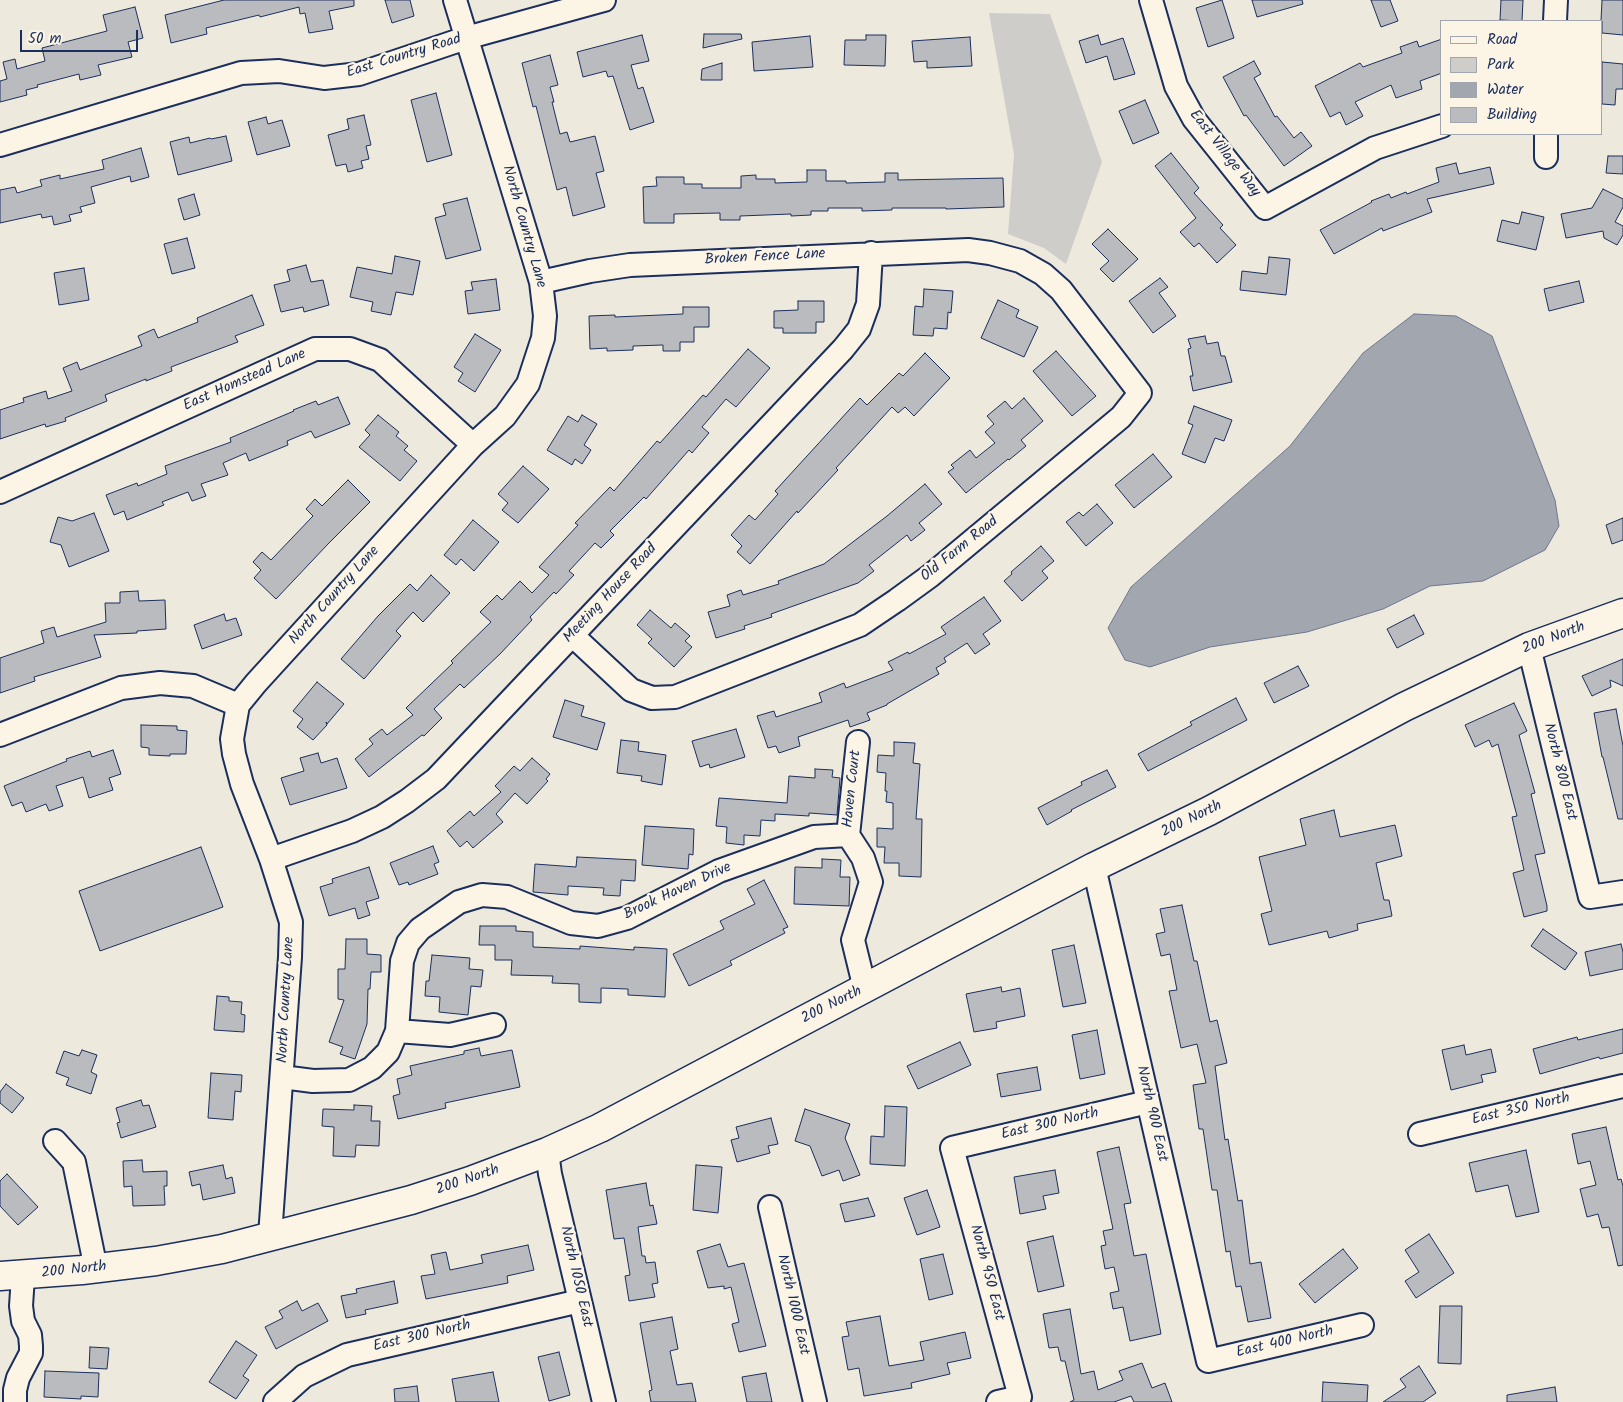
<!DOCTYPE html>
<style>
body{margin:0}
#map{position:relative;width:1623px;height:1402px;overflow:hidden;background:#eee9dd;font-family:Kalam,sans-serif}
canvas{display:block}
.legend{position:absolute;left:1440px;top:20px;width:162px;height:115px;box-sizing:border-box;background:#fcf5e5;border:1px solid #a2a6af;margin:0;padding:6px 9px;list-style:none;font-size:15px;color:#1b2f5e}
.legend li{display:flex;align-items:center;gap:10px;height:25px}
.legend b{width:25px;border:1px solid #a2a6af}
.scale{position:absolute;left:20px;top:30px;width:118px;height:22px;box-sizing:border-box;border:2px solid #1b2f5e;border-top:0;padding-left:6px;font-size:15px;line-height:18px;white-space:nowrap;color:#1b2f5e;-webkit-text-stroke:4px #fcf5e5;paint-order:stroke}
</style>
<div id="map">
<canvas width="1623" height="1402"></canvas>
<ul class="legend">
<li><b style="height:6px;background:#fcf5e5"></b>Road</li>
<li><b style="height:14px;background:#cfcdca"></b>Park</li>
<li><b style="height:14px;background:#a2a7af"></b>Water</li>
<li><b style="height:14px;background:#babbbe"></b>Building</li>
</ul>
<div class="scale">50 m</div>
</div>
<script>
const g = document.querySelector('canvas').getContext('2d');
g.lineJoin = 'round';
function fillPath(path, color) { g.fillStyle = color; g.fill(path, 'evenodd'); }
const shape = rows => new Path2D(rows.map(r => 'M' + r).join(''));
function strokePath(path, color, width, dash) { g.strokeStyle = color; g.lineWidth = width; g.lineCap = dash ? 'butt' : 'round'; g.setLineDash(dash || []); g.stroke(path); }
function write(font, color, halo, rows, align = 'center') {
  g.font = font + ' Kalam,sans-serif'; g.lineWidth = 4.5; g.setLineDash([]); g.textBaseline = 'middle'; g.strokeStyle = halo; g.fillStyle = color; for (const [text, x, y, turn = 0] of rows) {
    g.save(); g.translate(x, y); g.rotate((+turn || 0) * Math.PI / 180); g.textAlign = isNaN(turn) ? turn : align; if (halo) g.strokeText(text, 0, 0); g.fillText(text, 0, 0); g.restore();
  }
}
fillPath(shape([
 [989,13,1050,14,1102,162,1066,264,1044,248,1008,234,1014,154]
]), '#cfcdca');
const water = shape([
 [1414,314,1456,316,1492,336,1555,500,1559,526,1545,550,1483,581,1430,586,1383,609,1307,632,1210,647,1150,667,1125,660,1108,628,1131,587,1290,446,1363,353,1414,314]
]);
fillPath(water, '#a2a7af');
strokePath(water, '#6c778f', 1);
const building = shape([
 [224,0,354,0,354,6,329,11,333,29,309,33,305,13,300,14,299,7,260,17,259,15,206,28,207,34,171,43,165,15,224,0],
 [385,0,410,0,414,16,392,23,385,0],
 [1222,0,1234,38,1208,47,1196,8,1222,0],
 [1252,0,1302,0,1303,4,1257,17,1252,0],
 [1371,0,1390,0,1398,21,1381,27,1371,0],
 [1501,0,1523,0,1522,21,1500,20,1501,0],
 [1602,0,1623,0,1623,35,1602,33,1602,21,1601,21,1602,0],
 [135,7,143,38,128,42,132,57,98,65,101,75,80,80,79,74,37,85,38,87,26,90,27,95,0,102,0,81,7,79,3,62,15,59,17,69,45,61,42,48,107,31,103,15,135,7],
 [704,34,741,34,742,39,703,48,704,34],
 [642,35,649,61,631,65,638,89,643,87,654,122,630,130,613,76,608,77,606,71,583,77,577,52,642,35],
 [866,35,886,35,885,66,844,65,845,40,866,40,866,35],
 [1098,35,1101,45,1123,38,1135,74,1114,80,1107,56,1086,63,1079,41,1098,35],
 [810,36,813,67,754,71,752,42,810,36],
 [970,37,972,66,927,68,927,61,914,62,912,41,970,37],
 [1442,39,1442,73,1420,81,1422,89,1396,98,1391,85,1355,102,1363,116,1346,125,1340,112,1330,117,1315,86,1360,63,1363,67,1402,53,1400,47,1417,41,1419,47,1442,39],
 [550,55,558,85,550,87,554,102,552,102,560,134,567,132,570,142,595,136,604,171,596,173,605,207,573,216,566,187,557,190,536,106,533,107,522,63,550,55],
 [1254,61,1261,74,1254,78,1275,117,1277,116,1294,138,1301,132,1312,146,1284,166,1246,115,1244,116,1223,77,1254,61],
 [1602,62,1623,64,1623,89,1616,89,1615,105,1602,104,1602,62],
 [722,63,722,80,701,80,702,69,722,63],
 [436,93,452,155,427,162,411,100,436,93],
 [1145,100,1159,133,1133,144,1119,111,1145,100],
 [364,115,371,145,366,146,369,159,361,161,363,168,348,172,346,164,336,166,328,135,349,129,347,119,364,115],
 [266,117,268,124,282,120,290,146,257,155,248,122,266,117],
 [226,136,232,161,178,175,170,142,189,137,190,143,210,138,211,139,226,136],
 [141,148,149,177,131,182,130,176,91,187,95,203,80,207,82,212,69,215,71,221,54,225,52,216,42,218,41,214,0,223,0,190,15,187,17,193,42,186,40,180,60,175,60,179,104,169,102,160,141,148],
 [1171,153,1199,188,1194,193,1223,225,1220,228,1236,245,1217,263,1199,243,1194,247,1180,232,1196,218,1155,166,1171,153],
 [1608,156,1623,156,1623,174,1606,173,1608,156],
 [1456,163,1459,174,1490,167,1494,184,1427,199,1432,212,1383,231,1382,228,1334,254,1320,230,1372,202,1371,201,1389,194,1391,198,1406,192,1407,194,1439,182,1436,168,1456,163],
 [807,170,826,170,826,181,846,181,846,183,885,182,885,173,898,173,898,180,1003,178,1004,207,946,209,946,208,892,208,892,210,862,211,862,208,828,208,828,211,811,211,811,215,791,216,791,214,740,216,740,220,720,220,720,213,674,214,674,223,644,223,643,187,657,186,656,177,684,177,684,184,702,184,702,188,741,188,741,176,756,175,756,179,775,179,775,183,807,182,807,170],
 [1603,189,1623,199,1623,207,1615,222,1623,226,1623,235,1617,245,1604,238,1603,231,1566,238,1561,214,1592,208,1603,189],
 [194,194,200,215,184,220,178,199,194,194],
 [467,198,481,250,446,259,435,218,446,215,443,204,467,198],
 [1522,212,1544,217,1536,250,1497,241,1502,220,1519,224,1522,212],
 [1108,229,1138,259,1113,282,1100,269,1109,261,1092,244,1108,229],
 [187,238,195,268,172,274,164,244,187,238],
 [395,256,420,261,413,295,396,292,391,315,371,311,373,302,350,297,357,267,392,274,395,256],
 [1269,257,1290,259,1286,295,1240,290,1242,271,1267,274,1269,257],
 [306,265,311,282,323,280,329,305,304,312,303,307,281,312,274,285,290,281,287,270,306,265],
 [84,268,89,300,59,305,54,273,84,268],
 [1160,278,1168,287,1159,293,1176,316,1153,333,1129,301,1160,278],
 [496,279,500,310,468,314,465,291,473,290,471,282,496,279],
 [1579,281,1584,302,1549,311,1544,289,1579,281],
 [924,289,953,291,951,313,948,312,947,329,934,328,933,336,913,335,915,306,923,307,924,289],
 [252,295,264,325,235,336,238,342,171,367,172,371,146,381,146,379,105,395,107,401,65,418,66,421,46,427,45,424,0,439,0,410,24,402,23,398,46,391,48,399,72,391,63,368,77,362,80,370,142,346,138,336,154,329,158,338,198,322,197,318,252,295],
 [998,300,1019,310,1016,317,1038,327,1024,357,981,338,998,300],
 [798,301,824,301,824,322,816,322,816,333,783,333,783,328,774,328,774,311,798,310,798,301],
 [683,307,709,307,709,327,694,327,694,342,680,342,680,351,663,351,663,345,633,346,633,350,607,351,607,348,590,349,589,316,615,315,615,317,683,314,683,307],
 [475,334,501,350,475,392,458,381,463,373,454,367,475,334],
 [1205,336,1207,344,1218,342,1221,356,1225,356,1232,382,1193,391,1190,376,1193,376,1188,349,1191,348,1188,339,1205,336],
 [748,349,770,368,736,407,726,399,702,427,709,433,692,453,689,450,646,499,644,497,610,531,614,535,601,548,595,543,569,571,574,575,556,594,554,592,530,617,532,620,500,654,464,688,460,684,434,709,442,718,424,736,422,735,369,777,355,759,373,744,369,739,382,729,387,735,413,715,406,708,453,663,451,661,491,622,480,612,497,595,502,600,520,581,532,593,549,575,539,567,578,525,575,523,610,487,614,491,657,441,660,443,703,395,706,397,748,349],
 [1056,351,1096,396,1072,416,1033,371,1056,351],
 [925,353,950,378,914,416,905,407,898,413,892,407,836,468,838,470,798,513,797,511,750,564,737,552,742,546,731,535,749,515,755,520,778,494,775,491,860,398,867,405,899,373,903,376,925,353],
 [338,397,350,424,315,438,311,431,287,441,288,445,249,461,246,453,223,463,228,475,201,484,206,496,192,501,188,492,162,502,164,505,127,520,124,511,114,515,106,495,137,483,138,486,167,474,165,466,231,442,230,438,294,411,293,410,316,401,318,405,338,397],
 [1024,398,1043,421,1021,440,1026,446,1009,460,1008,459,966,493,948,472,954,468,951,465,970,450,976,458,995,443,985,432,994,424,987,416,1005,401,1012,409,1024,398],
 [1194,406,1232,420,1224,441,1215,438,1205,463,1182,454,1193,425,1188,423,1194,406],
 [378,415,399,432,396,436,408,446,404,450,417,461,400,481,359,447,370,435,365,430,378,415],
 [582,415,597,424,584,445,591,450,582,464,575,459,572,465,547,450,568,416,578,422,582,415],
 [1153,454,1172,477,1134,508,1115,485,1153,454],
 [523,466,549,489,518,523,502,510,508,503,498,494,523,466],
 [348,480,370,502,328,544,276,599,254,578,261,570,253,562,262,552,271,560,313,516,306,509,315,499,322,506,348,480],
 [925,484,942,504,919,523,925,530,911,541,907,535,869,565,874,571,858,583,771,614,772,617,744,626,745,629,716,638,708,612,730,606,727,595,741,590,743,595,779,584,778,581,824,564,887,516,925,484],
 [1097,504,1113,523,1086,546,1066,522,1079,512,1083,516,1097,504],
 [94,513,109,551,69,567,61,545,50,542,58,517,72,521,94,513],
 [1623,518,1623,540,1612,544,1606,525,1623,518],
 [473,520,499,542,474,571,461,559,456,565,444,555,473,520],
 [1041,546,1054,561,1042,571,1048,578,1022,601,1004,581,1012,574,1011,572,1041,546],
 [431,575,450,593,423,622,413,612,396,631,401,636,364,679,341,659,378,616,410,584,417,591,431,575],
 [138,591,139,601,165,600,166,629,137,631,137,633,94,635,101,657,34,677,35,681,0,693,0,658,44,643,41,631,54,627,57,637,106,622,105,603,120,603,120,592,138,591],
 [984,597,1001,621,983,634,990,644,975,654,967,643,944,658,946,662,936,668,939,674,887,704,887,705,867,713,870,720,850,727,848,720,798,737,800,746,779,753,776,746,768,748,757,716,774,711,776,717,822,702,819,693,844,683,846,688,893,670,888,662,908,652,909,654,946,634,941,627,984,597],
 [650,610,671,628,675,623,690,636,685,641,692,647,674,667,648,643,652,639,637,625,650,610],
 [224,614,226,621,236,618,242,635,202,649,194,625,224,614],
 [1414,615,1424,634,1397,648,1387,629,1414,615],
 [1623,659,1623,686,1610,680,1611,687,1592,696,1582,676,1623,659],
 [1298,666,1309,686,1274,703,1264,683,1298,666],
 [317,682,344,704,327,724,326,722,327,725,313,740,297,727,303,719,293,711,317,682],
 [1236,698,1247,720,1148,771,1138,754,1192,725,1190,722,1236,698],
 [565,700,584,706,581,716,605,723,597,750,553,737,565,700],
 [1514,703,1527,731,1519,735,1535,793,1531,794,1545,853,1535,855,1547,906,1547,911,1524,917,1513,873,1524,870,1512,817,1517,816,1498,744,1492,747,1489,740,1475,747,1465,725,1514,703],
 [1616,709,1623,746,1623,819,1618,819,1603,757,1602,757,1594,713,1616,709],
 [141,725,177,726,177,730,187,731,186,754,170,754,170,756,149,755,149,748,141,747,141,725],
 [736,729,745,757,710,768,709,764,700,767,692,741,736,729],
 [621,740,639,742,638,751,666,755,662,785,641,781,642,776,617,773,621,740],
 [894,742,915,743,913,763,920,764,916,819,922,819,921,877,899,876,899,863,884,863,885,847,877,847,877,828,893,829,893,803,886,802,887,791,885,791,886,773,877,772,878,755,894,756,894,742],
 [113,750,121,774,109,778,113,790,89,798,83,777,56,786,63,806,49,811,46,804,26,812,22,802,12,806,4,786,67,761,66,759,90,751,92,757,113,750],
 [318,753,321,763,337,758,347,788,290,805,281,778,304,771,300,758,318,753],
 [532,758,550,774,546,779,548,781,527,804,515,793,496,814,503,822,473,848,467,841,460,847,447,831,470,811,474,816,501,792,495,786,514,766,520,771,532,758],
 [815,769,833,770,832,777,840,778,837,815,809,813,809,816,775,814,775,821,761,820,760,836,744,835,744,845,726,843,727,827,716,826,719,798,787,803,789,776,815,778,815,769],
 [1107,770,1116,787,1071,810,1072,811,1047,825,1038,808,1082,785,1081,782,1107,770],
 [1334,810,1340,837,1395,825,1402,856,1376,863,1384,900,1389,900,1392,916,1357,924,1358,930,1329,938,1327,931,1269,945,1261,914,1272,911,1259,857,1306,845,1300,819,1334,810],
 [645,826,694,829,693,855,689,854,688,869,642,865,645,826],
 [433,846,439,862,434,864,438,874,409,885,408,882,399,885,390,863,433,846],
 [201,847,223,907,100,951,79,891,201,847],
 [577,857,636,860,635,881,621,880,620,896,603,895,604,888,568,886,568,895,533,892,535,864,576,867,577,857],
 [822,859,841,860,840,877,850,877,849,906,794,904,795,867,822,868,822,859],
 [369,867,379,898,366,902,370,915,358,919,355,908,329,916,320,887,333,883,332,879,369,867],
 [764,880,788,927,783,929,785,933,730,961,732,965,689,986,673,954,724,929,720,921,755,904,747,889,764,880],
 [1182,905,1194,961,1197,961,1210,1022,1217,1020,1227,1063,1215,1066,1225,1140,1228,1139,1238,1201,1242,1200,1250,1264,1261,1262,1271,1318,1248,1322,1241,1286,1236,1287,1230,1251,1226,1252,1217,1190,1212,1190,1203,1129,1199,1129,1193,1085,1206,1083,1197,1044,1181,1048,1169,991,1177,990,1170,954,1161,956,1156,934,1165,932,1160,909,1182,905],
 [480,926,516,926,516,931,533,932,533,947,580,949,580,946,634,950,634,947,667,949,665,997,628,995,628,989,601,988,601,1003,579,1002,579,984,552,983,553,976,511,975,512,960,495,960,495,945,479,945,480,926],
 [1543,929,1577,953,1565,970,1531,946,1543,929],
 [346,939,367,939,367,954,381,955,381,972,371,972,370,989,368,989,367,1024,355,1059,340,1054,343,1047,329,1042,344,1000,338,999,338,969,345,969,346,939],
 [1621,944,1623,952,1623,969,1590,976,1585,952,1621,944],
 [1074,945,1086,1003,1063,1007,1052,950,1074,945],
 [432,955,470,958,469,969,483,970,481,987,471,986,468,1015,439,1012,440,997,425,996,426,981,429,981,432,955],
 [1001,987,1002,992,1020,988,1025,1016,996,1022,997,1028,974,1032,966,994,1001,987],
 [217,996,229,997,229,1001,242,1002,241,1014,245,1015,244,1032,214,1030,217,996],
 [1623,1029,1623,1053,1600,1059,1599,1057,1540,1074,1533,1049,1577,1037,1578,1040,1623,1029],
 [1097,1030,1105,1074,1080,1079,1072,1035,1097,1030],
 [960,1042,971,1065,918,1089,907,1066,960,1042],
 [1464,1045,1466,1055,1491,1049,1496,1072,1481,1075,1483,1082,1451,1090,1442,1050,1464,1045],
 [479,1048,481,1056,512,1050,520,1087,445,1103,446,1108,398,1119,393,1096,400,1094,397,1079,412,1075,410,1066,464,1054,464,1051,479,1048],
 [82,1050,97,1055,91,1072,97,1075,91,1094,66,1085,69,1078,56,1073,64,1051,79,1056,82,1050],
 [1037,1067,1041,1090,1001,1097,997,1074,1037,1067],
 [211,1073,242,1075,241,1092,235,1091,233,1120,208,1118,211,1073],
 [6,1084,24,1098,12,1113,0,1103,0,1092,6,1084],
 [141,1100,143,1106,149,1105,156,1127,121,1138,117,1123,120,1122,116,1108,141,1100],
 [354,1105,372,1106,371,1121,380,1121,379,1146,356,1145,355,1157,333,1156,334,1127,322,1126,323,1109,354,1110,354,1105],
 [885,1106,907,1107,905,1166,870,1164,871,1136,884,1137,885,1106],
 [805,1109,850,1124,845,1138,860,1175,843,1181,839,1170,822,1176,810,1146,795,1141,805,1109],
 [771,1118,778,1144,768,1146,770,1153,737,1162,731,1140,739,1138,736,1127,771,1118],
 [1606,1127,1618,1180,1621,1179,1623,1186,1623,1265,1618,1266,1609,1227,1602,1228,1598,1214,1587,1217,1580,1189,1596,1185,1590,1161,1578,1164,1572,1134,1606,1127],
 [1119,1147,1131,1203,1124,1204,1134,1256,1146,1254,1161,1334,1130,1341,1123,1307,1113,1309,1110,1293,1119,1291,1114,1267,1105,1269,1101,1246,1106,1245,1103,1231,1113,1229,1097,1152,1119,1147],
 [1526,1150,1539,1212,1516,1217,1508,1185,1476,1192,1469,1163,1526,1150],
 [142,1160,143,1172,167,1171,167,1186,164,1186,165,1205,133,1206,132,1186,124,1187,123,1161,142,1160],
 [223,1165,226,1179,232,1177,235,1193,203,1200,200,1184,192,1186,189,1172,223,1165],
 [696,1165,722,1167,718,1213,693,1210,696,1165],
 [1055,1170,1059,1193,1043,1196,1046,1209,1020,1214,1014,1177,1055,1170],
 [7,1174,38,1207,18,1225,0,1206,0,1181,7,1174],
 [646,1183,650,1206,653,1205,657,1224,638,1227,642,1256,645,1256,646,1263,655,1262,658,1283,652,1284,655,1297,629,1301,625,1276,630,1275,624,1238,614,1239,606,1190,646,1183],
 [927,1190,940,1227,917,1235,904,1198,927,1190],
 [868,1198,875,1216,845,1222,840,1204,868,1198],
 [1429,1234,1454,1273,1416,1298,1405,1281,1419,1272,1405,1250,1429,1234],
 [1053,1236,1064,1286,1038,1292,1027,1242,1053,1236],
 [720,1244,728,1267,744,1263,766,1346,739,1352,732,1324,739,1322,731,1287,724,1289,724,1286,708,1288,697,1251,720,1244],
 [528,1245,534,1270,507,1276,508,1283,426,1299,421,1276,435,1274,431,1255,446,1252,450,1270,483,1263,481,1255,528,1245],
 [1343,1249,1358,1268,1315,1303,1299,1284,1343,1249],
 [943,1254,953,1294,929,1300,920,1259,943,1254],
 [394,1281,398,1303,365,1310,366,1314,346,1318,341,1296,357,1293,356,1289,394,1281],
 [297,1301,302,1311,318,1303,328,1321,276,1349,265,1327,283,1318,279,1311,297,1301],
 [1440,1306,1462,1306,1461,1364,1438,1363,1440,1306],
 [1070,1309,1081,1374,1094,1371,1098,1390,1123,1380,1119,1371,1142,1363,1152,1388,1165,1383,1172,1402,1134,1402,1131,1396,1114,1402,1070,1402,1074,1400,1065,1361,1061,1361,1058,1347,1049,1348,1043,1314,1070,1309],
 [880,1316,889,1366,924,1360,920,1342,965,1332,971,1358,947,1363,950,1374,911,1383,912,1388,864,1396,859,1368,848,1370,842,1337,849,1336,846,1322,880,1316],
 [672,1317,678,1349,670,1351,677,1385,692,1383,696,1402,651,1402,649,1391,652,1390,640,1323,672,1317],
 [236,1341,257,1355,243,1376,249,1380,236,1399,209,1382,236,1341],
 [90,1347,109,1348,107,1369,89,1368,90,1347],
 [559,1352,570,1395,549,1401,538,1357,559,1352],
 [1419,1366,1436,1393,1423,1402,1383,1402,1406,1387,1400,1379,1419,1366],
 [45,1371,99,1373,98,1397,81,1396,81,1399,44,1397,45,1371],
 [493,1372,499,1402,456,1402,452,1379,493,1372],
 [766,1373,772,1402,747,1402,742,1377,766,1373],
 [1323,1382,1368,1385,1367,1402,1322,1402,1323,1382],
 [417,1386,419,1402,395,1402,394,1389,417,1386],
 [1555,1387,1557,1402,1507,1402,1507,1395,1555,1387]
]);
fillPath(building, '#babbbe');
strokePath(building, '#1b2f5e', 1);
const minor = shape([
 [1151,0,1176,86,1194,119,1265,208,1375,148,1442,126],
 [1555,21,1556,0],
 [1546,134,1546,157],
 [0,145,241,73,279,71,324,78,359,74,466,38,604,0],
 [541,282,590,271,630,265,968,250,990,253,1020,261,1043,274,1061,290,1140,393,1121,417,930,576,897,600,860,625,675,697,652,698,631,690,572,635],
 [0,492,315,349,350,349,380,360,473,445],
 [1529,647,1590,897,1623,892],
 [0,735,121,688,160,683,193,686,238,705],
 [848,835,858,742],
 [271,859,352,831,382,817,407,801,436,779,843,349,859,329,868,304,871,253],
 [1094,867,1208,1361,1362,1325],
 [397,1031,450,1035,494,1025],
 [282,1077,313,1081,349,1080,372,1068,388,1052,397,1031,402,961,408,943,420,929,459,902,482,895,507,897,571,923,598,926,627,918,719,871,814,837,848,835,863,858,871,882,853,940,865,989],
 [1420,1134,1623,1086],
 [55,1141,74,1162,96,1269],
 [547,1152,550,1174,604,1402],
 [770,1207,815,1402],
 [270,1236,290,957,291,922,271,859,242,784,234,754,232,739,238,705,256,683,473,445,505,416,528,384,543,338,545,316,541,282,455,0],
 [15,1402,15,1390,18,1378,31,1353,31,1346,30,1335,23,1321,21,1306,23,1276],
 [275,1402,304,1376,347,1355,580,1301],
 [998,1402,1020,1397,952,1148,1148,1102]
]);
const major = shape([
 [0,1276,82,1270,156,1261,222,1249,411,1200,470,1181,547,1152,600,1128,1094,867,1209,811,1404,707,1529,647,1623,613]
]);
strokePath(minor, '#1b2f5e', 26);
strokePath(major, '#1b2f5e', 31);
strokePath(minor, '#fcf5e5', 22);
strokePath(major, '#fcf5e5', 28);
write('15px', '#1b2f5e', '#fcf5e5', [
 ["East Country Road",404,57,-17],
 ["East Village Way",1224,154,52],
 ["North Country Lane",523,227,74],
 ["Broken Fence Lane",765,258,-3],
 ["East Homstead Lane",245,381,-24],
 ["Old Farm Road",960,550,-39],
 ["Meeting House Road",611,594,-47],
 ["North Country Lane",335,596,-48],
 ["200 North",1554,639,-21],
 ["North 800 East",1559,772,76],
 ["Haven Court",853,789,-84],
 ["200 North",1192,820,-26],
 ["Brook Haven Drive",678,892,-25],
 ["North Country Lane",287,1000,-87],
 ["200 North",832,1006,-27],
 ["East 350 North",1521,1110,-13],
 ["North 900 East",1151,1114,77],
 ["East 300 North",1050,1125,-13],
 ["200 North",468,1181,-19],
 ["200 North",74,1271,-6],
 ["North 950 East",986,1273,75],
 ["North 1050 East",575,1277,77],
 ["North 1000 East",792,1305,77],
 ["East 300 North",422,1337,-13],
 ["East 400 North",1285,1343,-13]
]);
</script>
